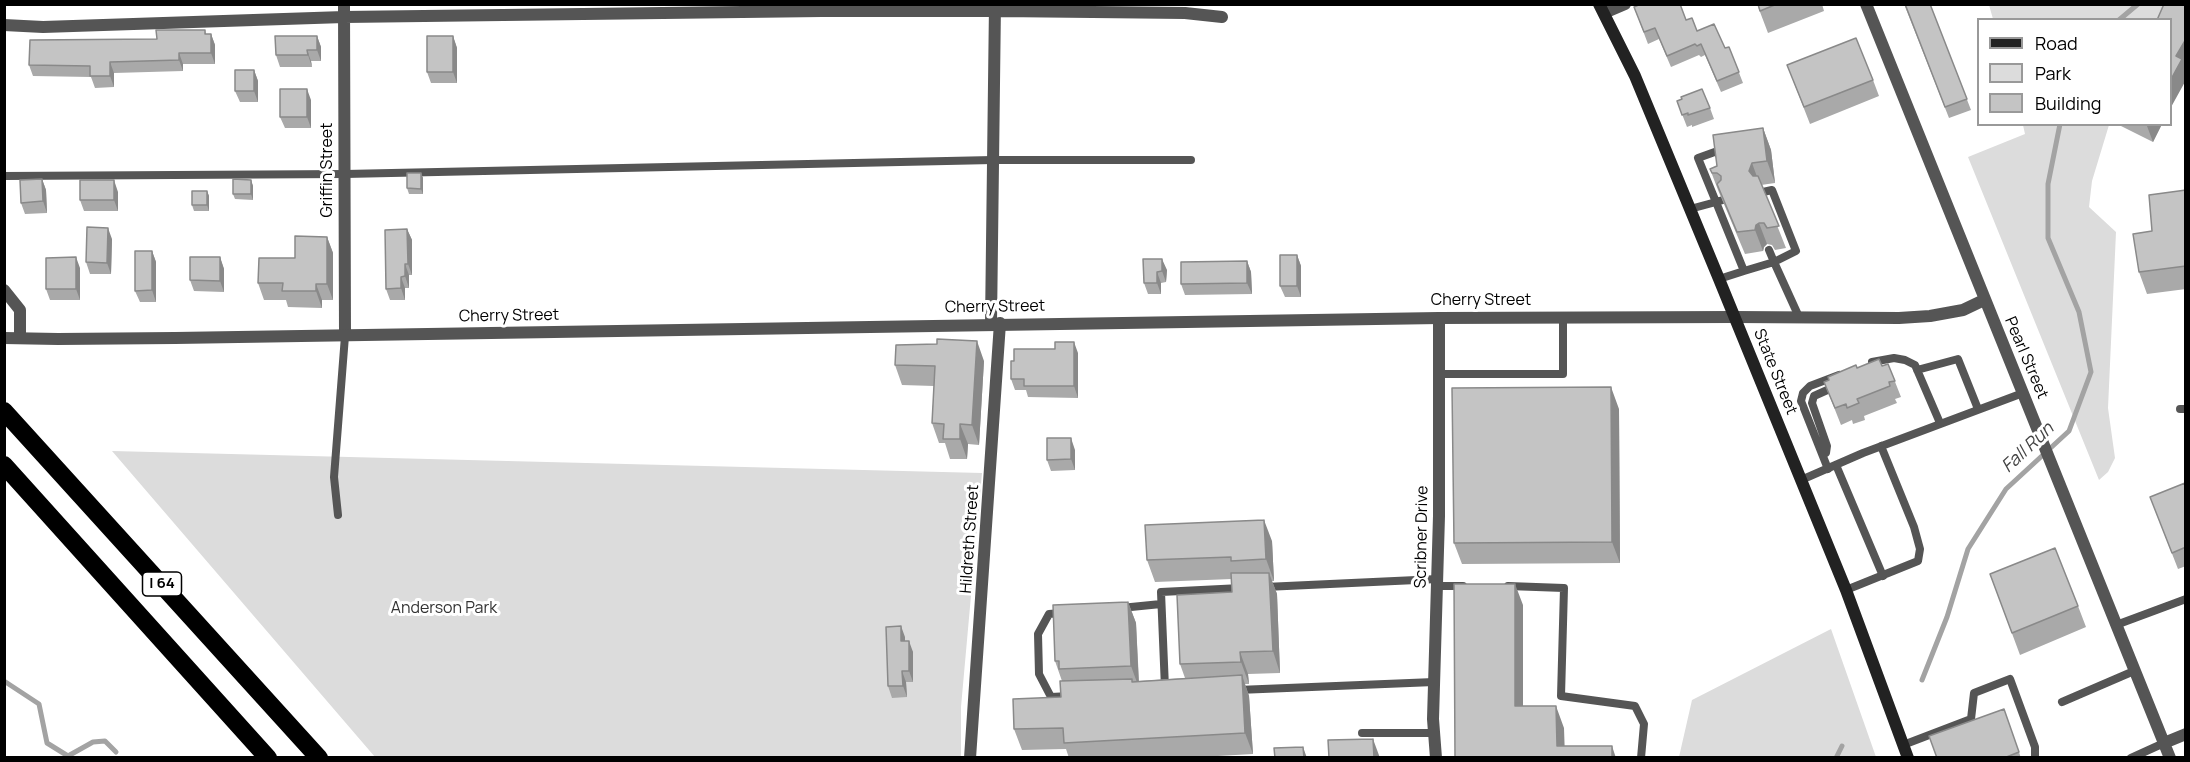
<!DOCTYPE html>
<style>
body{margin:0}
#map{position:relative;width:2190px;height:762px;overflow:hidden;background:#fff;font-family:Manrope,sans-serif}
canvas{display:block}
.frame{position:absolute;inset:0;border:6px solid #000;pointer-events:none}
.legend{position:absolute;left:1977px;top:18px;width:195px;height:108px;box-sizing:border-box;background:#fff;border:2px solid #999;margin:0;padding:8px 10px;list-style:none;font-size:18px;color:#000}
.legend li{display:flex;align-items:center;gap:12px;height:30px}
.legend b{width:30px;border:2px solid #999}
</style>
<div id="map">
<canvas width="2190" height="762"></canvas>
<div class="frame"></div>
<ul class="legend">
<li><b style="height:8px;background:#222"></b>Road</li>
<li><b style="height:16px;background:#dcdcdc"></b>Park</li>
<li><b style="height:16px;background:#c4c4c4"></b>Building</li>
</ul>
</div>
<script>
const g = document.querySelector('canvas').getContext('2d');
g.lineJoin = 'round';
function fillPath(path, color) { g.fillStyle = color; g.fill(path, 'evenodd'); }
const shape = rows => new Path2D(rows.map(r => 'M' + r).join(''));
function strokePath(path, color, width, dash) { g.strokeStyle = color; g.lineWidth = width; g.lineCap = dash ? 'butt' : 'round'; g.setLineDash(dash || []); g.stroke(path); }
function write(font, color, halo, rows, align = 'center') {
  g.font = font + ' Manrope,sans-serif'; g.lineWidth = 6; g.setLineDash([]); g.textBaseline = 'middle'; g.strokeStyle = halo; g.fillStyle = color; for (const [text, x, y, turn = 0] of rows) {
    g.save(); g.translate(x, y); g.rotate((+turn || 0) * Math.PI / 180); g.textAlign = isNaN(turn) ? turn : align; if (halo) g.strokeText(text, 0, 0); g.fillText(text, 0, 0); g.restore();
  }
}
fillPath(shape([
 [1989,5,2176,5,2168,20,1993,19],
 [2023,125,2109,125,2092,181,2089,207,2116,232,2108,408,2115,458,2108,472,2099,480,1968,157,2025,134],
 [112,451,982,473,961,707,961,757,375,757],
 [1831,629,1876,757,1679,757,1692,700]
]), '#dcdcdc');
strokePath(shape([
 [2119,20,2138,4],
 [1922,680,1947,617,1968,549,2006,489,2069,431,2091,372,2079,312,2048,238,2048,184,2060,124],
 [4,681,39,704,47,743,68,756,93,742,105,741,116,752],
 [1836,758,1842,746]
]), '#a3a3a3', 5);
strokePath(shape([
 [1723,149,1698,158,1716,202,1723,200],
 [4,176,345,174,993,160,1191,160],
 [1763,192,1772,190,1796,251,1774,262,1799,317],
 [1690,209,1716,202,1744,271,1774,262,1769,250],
 [1719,279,1744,271],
 [1872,362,1894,358,1905,360,1915,365,1940,423],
 [1917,370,1958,359,1978,409],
 [1439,374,1563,374,1563,317],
 [2180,409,2186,409],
 [1823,455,1826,453,1827,446,1812,403,1814,396,1834,387],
 [1836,465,1883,576],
 [1828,469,1801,401,1803,393,1810,386,1839,375],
 [1801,480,1863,453,2023,393],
 [338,515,334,477,345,336],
 [1437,586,1463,586],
 [1508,586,1564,588,1561,696,1635,706,1644,724,1641,758],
 [1265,587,1438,579],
 [1846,590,1918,561,1920,549,1914,527,1881,446],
 [1121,608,1161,604],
 [1061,613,1049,614,1038,634,1039,674,1051,697,1070,696],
 [2116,625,2186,599],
 [1165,688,1161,592,1241,588],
 [1238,690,1434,682],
 [2062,702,2134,671],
 [1362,733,1434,733],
 [1903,745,1971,719,1974,693,2010,679,2035,747,2035,758],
 [2131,758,2164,743]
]), '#555', 8);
strokePath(shape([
 [344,4,345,336],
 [1866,4,2170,758],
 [1604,13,1625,4],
 [4,25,43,27,344,17,822,11,1000,11,1185,13,1222,17],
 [4,290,20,310,20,338],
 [1734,317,1899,318,1930,316,1963,310,1984,300],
 [991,323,995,4],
 [2164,743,2186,734],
 [970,758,1000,323],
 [1436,758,1433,719,1439,516,1439,318]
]), '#555', 12);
strokePath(shape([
 [4,338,58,339,175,338,1439,318,1734,317]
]), '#555', 12);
strokePath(shape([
 [1599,4,1635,76,1719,279,1846,590,1908,758]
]), '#222', 12);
strokePath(shape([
 [4,411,319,758],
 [4,465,268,758]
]), '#000', 18);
fillPath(shape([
 [1757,4,1822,4,1824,11,1768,33],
 [1904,4,1930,4,1971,110,1949,118],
 [1634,7,1686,20,1697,31,1725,48,1729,47,1743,83,1721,92,1705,55,1701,57,1699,55,1671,67,1659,39,1648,44],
 [205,30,206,34,211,34,215,45,215,64,183,64,183,71,114,73,114,87,95,88,91,77,33,76,29,65],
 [317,36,321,47,321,61,311,61,312,67,280,67,276,55],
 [453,36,457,48,457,83,431,83,427,72],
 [1787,65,1873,80,1879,96,1810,124],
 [254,70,258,81,258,102,240,102,235,91],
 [311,100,311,128,285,128,280,117],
 [1677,101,1710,108,1714,119,1692,127,1692,125,1687,127],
 [2117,124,2162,124,2153,142],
 [1763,128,1771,150,1775,183,1761,185,1786,248,1775,250,1772,245,1767,244,1764,247,1763,251,1745,254,1718,190,1710,169,1717,166],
 [421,173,423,178,423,194,409,194,407,188],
 [42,179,46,190,47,213,25,214,21,203],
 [251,180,253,186,253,200,235,199,233,194],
 [2186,190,2186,289,2147,294,2139,272,2152,231],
 [207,191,209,196,209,211,194,211,192,205],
 [118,192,118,211,84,211,80,200],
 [407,229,412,240,412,275,409,275,409,288,405,288,405,300,390,300,386,289],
 [327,237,333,253,333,300,322,300,322,308,288,307,286,300,264,300,258,283],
 [112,239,111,274,90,274,86,262],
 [152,251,156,262,156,302,140,302,135,291],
 [1297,255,1301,266,1301,297,1285,297,1280,286],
 [220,257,224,269,224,292,194,291,190,280],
 [1143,259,1167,270,1166,282,1161,283,1161,294,1148,294,1144,283],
 [1247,261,1251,272,1252,294,1185,295,1181,284],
 [80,268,80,300,50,300,46,289],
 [1078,353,1078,398,1028,397,1026,390,1015,390,1011,379,1014,361],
 [984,361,979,445,968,444,967,459,950,459,945,443,939,443,932,423,934,386,902,385,895,365],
 [1888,364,1901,397,1895,399,1897,403,1864,416,1865,420,1853,424,1852,420,1841,425,1824,382,1857,368,1882,366],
 [1619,409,1620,563,1462,564,1454,543],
 [1075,450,1075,470,1051,471,1047,460],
 [2185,483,2186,566,2178,569,2150,497],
 [1272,541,1274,581,1272,581,1277,594,1280,673,1248,674,1249,684,1245,684,1249,696,1253,754,1183,758,1069,758,1066,749,1022,750,1014,729,1061,697,1062,681,1055,661,1128,602,1136,623,1139,681,1185,678,1180,664,1232,592,1232,579,1155,582,1147,560],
 [1990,574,2078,606,2086,627,2020,655],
 [905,637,905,641,913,652,913,682,906,682,907,697,892,698,888,686],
 [2004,709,2021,758,1937,758]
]), '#a9a9a9');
fillPath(shape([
 [211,34,215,45,215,64,211,53],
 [317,36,321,47,321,61,317,50],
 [453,36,457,48,457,83,453,72],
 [2186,39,2186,80,2170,109,2170,81,2176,56],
 [307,50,311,61,312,67,308,55],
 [179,53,183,64,183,71,179,60],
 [110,62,114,73,114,87,110,76],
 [254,70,258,81,258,102,254,91],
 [307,89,311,100,311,128,307,117],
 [2148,124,2162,124,2153,142,2147,126],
 [1763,128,1771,150,1775,183,1767,161],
 [1752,163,1760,185,1749,171],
 [421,173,423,178,423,194,421,189],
 [42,179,46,190,47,213,43,201],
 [114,180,118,192,118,211,114,200],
 [251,180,253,186,253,200,251,194],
 [207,191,209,196,209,211,207,205],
 [1759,223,1767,244,1764,247,1763,251,1755,230,1756,225],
 [108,228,112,239,111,274,107,263],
 [407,229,412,240,412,275,408,264],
 [327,237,333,253,333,300,327,284],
 [152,251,156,262,156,302,152,290],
 [1297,255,1301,266,1301,297,1297,286],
 [76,257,80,268,80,300,76,289],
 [220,257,224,269,224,292,220,281],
 [1162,259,1167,270,1166,282,1162,271],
 [1247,261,1251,272,1252,294,1247,283],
 [405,264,409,275,409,288,405,276],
 [1157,272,1161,283,1161,294,1157,283],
 [401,277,405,288,405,300,401,288],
 [316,284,322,300,322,308,316,291],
 [977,341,984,361,979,445,972,425],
 [1074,342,1078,353,1078,398,1074,386],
 [1611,387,1619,409,1620,563,1612,542],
 [960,424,968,444,967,459,960,439],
 [1071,438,1075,450,1075,470,1071,459],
 [1264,520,1272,541,1274,581,1266,559],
 [1269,573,1277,594,1280,673,1273,651],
 [1515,584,1523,605,1523,728,1515,706],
 [1128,602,1136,623,1139,688,1131,666],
 [901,626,905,637,905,652,901,641],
 [909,641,913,652,913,682,909,671],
 [1240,652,1248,674,1249,684,1241,662],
 [902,671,906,682,907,697,903,686],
 [1242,675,1249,696,1253,754,1245,733],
 [1556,706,1564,728,1565,758,1557,746],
 [1373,739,1380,758,1374,758],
 [1612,746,1616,758,1612,758],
 [1303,747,1307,758,1304,758]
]), '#898989');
const building = shape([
 [1641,4,1680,4,1686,20,1692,18,1697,31,1714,24,1725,48,1729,47,1739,72,1717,81,1701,44,1697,46,1695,44,1667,56,1655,28,1644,32,1634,7,1641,4],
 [1758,4,1777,4,1760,11,1758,4],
 [1905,4,1930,4,1967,99,1945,107,1905,4],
 [2164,4,2186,4,2186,39,2176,56,2182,59,2170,81,2170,20,2157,20,2164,4],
 [156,30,205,30,205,34,211,34,211,53,179,53,179,60,110,62,110,76,90,76,90,66,29,65,30,40,157,39,156,30],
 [275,36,317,36,317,50,307,50,308,55,276,55,275,36],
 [427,36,453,36,453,72,427,72,427,36],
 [1856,38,1873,80,1804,107,1787,65,1856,38],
 [235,70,254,70,254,91,235,91,235,70],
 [280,89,307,89,307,117,280,117,280,89],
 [1702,89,1710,108,1688,115,1688,113,1682,115,1677,101,1682,99,1681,97,1702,89],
 [1763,128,1767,161,1752,163,1749,171,1753,176,1758,176,1779,226,1767,228,1764,223,1759,223,1756,225,1755,230,1737,232,1717,184,1721,180,1721,176,1717,173,1712,173,1710,169,1717,166,1713,135,1763,128],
 [407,173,421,173,421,189,407,188,407,173],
 [42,179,43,201,21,203,20,180,42,179],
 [233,179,251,180,251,194,233,194,233,179],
 [80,180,114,180,114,200,80,200,80,180],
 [2186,190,2186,266,2139,272,2133,234,2152,231,2149,195,2186,190],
 [192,191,207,191,207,205,192,205,192,191],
 [87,227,108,228,107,263,86,262,87,227],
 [407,229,408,264,405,264,405,276,401,277,401,288,386,289,385,230,407,229],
 [295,236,327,237,327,284,316,284,316,291,282,291,283,283,258,283,259,258,295,258,295,236],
 [135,251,152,251,152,290,135,291,135,251],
 [1280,255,1297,255,1297,286,1280,286,1280,255],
 [76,257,76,289,46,289,46,258,76,257],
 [190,257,220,257,220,281,190,280,190,257],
 [1143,259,1162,259,1162,271,1157,272,1157,283,1144,283,1143,259],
 [1247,261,1247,283,1181,284,1181,262,1247,261],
 [937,339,977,341,972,425,960,424,960,439,943,439,944,424,932,423,935,366,895,365,896,345,937,344,937,339],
 [1055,342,1074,342,1074,386,1024,386,1024,379,1011,379,1011,361,1014,361,1014,349,1055,349,1055,342],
 [1879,359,1882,366,1888,364,1895,381,1889,382,1890,386,1857,399,1859,403,1847,408,1846,404,1835,408,1824,382,1829,380,1828,377,1856,365,1857,368,1879,359],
 [1611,387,1612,542,1454,543,1452,388,1611,387],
 [1047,438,1071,438,1071,459,1047,460,1047,438],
 [2185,483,2186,547,2172,553,2150,497,2185,483],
 [1264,520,1266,559,1231,561,1231,557,1147,560,1145,525,1264,520],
 [2055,548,2078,606,2012,633,1990,574,2055,548],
 [1231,573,1269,573,1273,651,1240,652,1241,662,1180,664,1177,595,1232,592,1231,573],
 [1454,584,1515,584,1515,706,1556,706,1557,746,1612,746,1612,758,1455,758,1454,584],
 [1128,602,1131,666,1059,669,1059,661,1055,661,1053,605,1128,602],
 [901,626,901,641,909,641,909,671,902,671,903,686,888,686,886,627,901,626],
 [1242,675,1245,733,1064,743,1063,728,1014,729,1013,699,1061,697,1060,681,1132,679,1132,682,1242,675],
 [2004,709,2019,752,2004,758,1937,758,1929,736,2004,709],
 [1373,739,1374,758,1329,758,1328,740,1373,739],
 [1303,747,1304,758,1275,758,1274,748,1303,747]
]);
fillPath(building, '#c4c4c4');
strokePath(building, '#898989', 1.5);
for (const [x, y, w] of [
 [162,584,39]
]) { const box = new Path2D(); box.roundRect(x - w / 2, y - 12, w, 24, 4.5); g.fillStyle = '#fff'; g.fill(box); strokePath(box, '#000', 1.5); }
write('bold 15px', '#000', null, [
 ["I 64",162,584]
]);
write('16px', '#000', '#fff', [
 ["Griffin Street",328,170,-90],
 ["Cherry Street",1481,301],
 ["Cherry Street",995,307,-1],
 ["Cherry Street",509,316,-1],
 ["Pearl Street",2026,358,67],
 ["State Street",1775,372,68],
 ["Scribner Drive",1422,537,-89],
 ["Hildreth Street",970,539,-86]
]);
write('16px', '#333', '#fff', [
 ["Anderson Park",444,609]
]);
write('italic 18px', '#444', '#fff', [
 ["Fall Run",2028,448,-43]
]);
</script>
